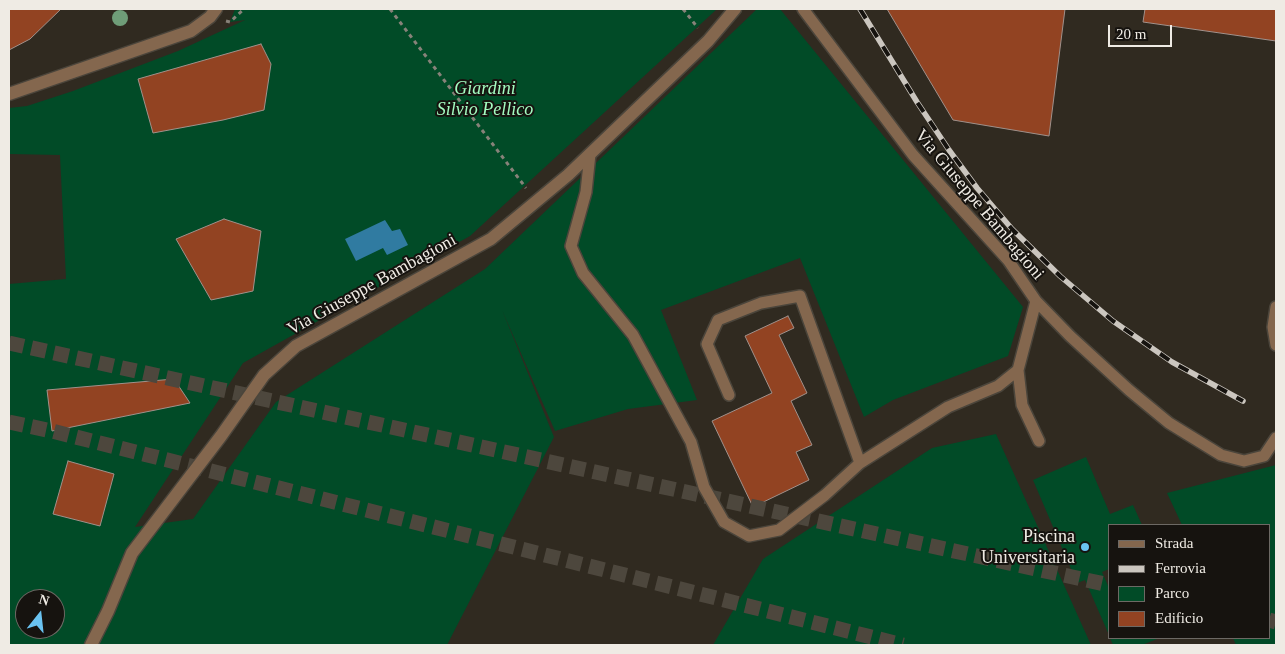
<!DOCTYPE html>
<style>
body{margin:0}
#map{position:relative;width:1285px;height:654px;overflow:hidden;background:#302a20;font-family:Georgia,serif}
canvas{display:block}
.frame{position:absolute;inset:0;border:10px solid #efebe4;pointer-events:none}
.legend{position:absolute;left:1108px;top:524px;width:162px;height:115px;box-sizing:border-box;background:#16130f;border:1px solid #6d6964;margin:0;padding:6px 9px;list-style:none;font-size:15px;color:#efebe4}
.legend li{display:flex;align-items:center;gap:10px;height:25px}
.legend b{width:25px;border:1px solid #6d6964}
.north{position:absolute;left:15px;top:589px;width:50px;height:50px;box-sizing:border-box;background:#16130f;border:1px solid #6d6964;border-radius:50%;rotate:16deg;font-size:14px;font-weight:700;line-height:20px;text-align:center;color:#efebe4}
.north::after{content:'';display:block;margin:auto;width:18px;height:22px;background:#6ac3f1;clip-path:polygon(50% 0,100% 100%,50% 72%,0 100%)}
.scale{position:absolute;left:1108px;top:25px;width:64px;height:22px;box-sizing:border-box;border:2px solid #efebe4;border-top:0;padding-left:6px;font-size:15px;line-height:18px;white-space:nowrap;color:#efebe4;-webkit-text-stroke:4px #16130f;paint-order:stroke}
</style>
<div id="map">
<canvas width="1285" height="654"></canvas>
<div class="frame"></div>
<ul class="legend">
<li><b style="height:6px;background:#84674e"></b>Strada</li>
<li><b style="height:6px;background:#cbc6bf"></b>Ferrovia</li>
<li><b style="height:14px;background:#014b27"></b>Parco</li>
<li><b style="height:14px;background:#924322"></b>Edificio</li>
</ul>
<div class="north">N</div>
<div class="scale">20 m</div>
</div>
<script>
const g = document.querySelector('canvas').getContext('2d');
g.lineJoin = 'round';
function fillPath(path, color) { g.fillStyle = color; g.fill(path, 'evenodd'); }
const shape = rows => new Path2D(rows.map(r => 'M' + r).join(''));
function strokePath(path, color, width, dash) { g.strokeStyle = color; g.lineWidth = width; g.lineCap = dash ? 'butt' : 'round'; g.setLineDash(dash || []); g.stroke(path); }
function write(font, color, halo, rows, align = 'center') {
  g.font = font + ' Georgia,serif'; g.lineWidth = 4; g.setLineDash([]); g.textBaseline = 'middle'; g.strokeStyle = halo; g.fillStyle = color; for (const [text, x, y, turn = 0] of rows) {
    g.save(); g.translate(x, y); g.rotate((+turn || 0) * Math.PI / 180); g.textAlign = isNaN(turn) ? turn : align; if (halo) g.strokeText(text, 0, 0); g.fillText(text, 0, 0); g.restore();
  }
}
fillPath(shape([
 [235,9,717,9,470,236,243,363,135,527,193,519,276,402,485,269,757,9,780,9,1023,307,1008,356,893,400,864,417,800,258,661,310,697,400,628,409,555,431,502,310,554,437,447,645,9,645,9,284,66,279,60,155,9,154,9,108,27,106,73,91,178,51,245,20,230,22],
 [25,599,55,599,55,629,25,629],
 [996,434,1091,645,713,645,763,559,932,448],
 [1086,457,1110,514,1133,505,1142,525,1109,525,1109,569,1102,572,1109,588,1109,635,1085,580,1077,583,1033,480],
 [1276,465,1276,645,1236,645,1233,638,1269,638,1269,525,1182,525,1167,493],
 [1110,638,1157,638,1157,639,1142,645,1113,645]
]), '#014b27');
fillPath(shape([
 [385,220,392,231,400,229,408,245,387,255,383,248,356,261,345,239]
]), '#307ba1');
const building = shape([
 [9,9,61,9,30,39,9,50,9,9],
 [887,9,1065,9,1049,136,953,120,887,9],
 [1145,9,1276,9,1276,41,1143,22,1145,9],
 [261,44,271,64,264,110,223,120,153,133,138,79,261,44],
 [224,219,261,231,253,291,211,300,176,239,224,219],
 [788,316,794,328,779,335,807,393,791,401,812,445,796,452,809,480,753,507,712,421,772,393,745,336,788,316],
 [174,379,190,403,52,431,47,390,174,379],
 [68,461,114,474,100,526,53,514,68,461]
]);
fillPath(building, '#924322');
strokePath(building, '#a0918b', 1);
strokePath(shape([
 [9,343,1109,585],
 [9,422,52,431,903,645],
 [1269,620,1276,622]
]), '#4d473d', 15, [15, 8]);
const lane = shape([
 [590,154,586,192,571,246,583,273,633,335,691,442,704,487,724,522,749,536,779,530,825,495,860,463,948,407,998,386,1018,370,1036,301,1008,260,913,155,803,9],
 [1036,301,1070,336,1129,390,1169,423,1221,455,1244,461,1264,456,1276,438],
 [1276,307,1273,327,1276,345],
 [1018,370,1022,405,1039,441],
 [729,395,707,344,718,320,761,303,800,296,860,463]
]);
const street = shape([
 [9,94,191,31,210,17,216,9],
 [91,645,108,611,132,553,221,436,264,375,296,346,491,239,568,175,708,41,735,9]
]);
strokePath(lane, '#4b453b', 14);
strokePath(street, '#4b453b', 15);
strokePath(shape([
 [390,9,526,188],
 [683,9,698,28],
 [226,21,230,22,244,9]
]), '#878279', 3, [4, 4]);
strokePath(lane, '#84674e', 11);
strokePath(street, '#84674e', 12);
const rail = shape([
 [860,9,917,102,949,150,977,188,1012,229,1060,276,1113,321,1172,362,1243,401]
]);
strokePath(rail, '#cbc6bf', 5.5);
strokePath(rail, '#16130f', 4, [11]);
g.fillStyle = '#6f9d78';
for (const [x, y] of [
 [120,18]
]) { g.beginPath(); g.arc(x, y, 8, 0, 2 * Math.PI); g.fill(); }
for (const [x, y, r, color] of [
 [1085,547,5,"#6ac3f1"]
]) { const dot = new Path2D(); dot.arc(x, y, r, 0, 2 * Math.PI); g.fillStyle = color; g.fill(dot); strokePath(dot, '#16130f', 2); }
write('italic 18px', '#a3fbc0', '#16130f', [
 ["Giardini",485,89],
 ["Silvio Pellico",485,110]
]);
write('18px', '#efebe4', '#16130f', [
 ["Via Giuseppe Bambagioni",979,205,50],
 ["Via Giuseppe Bambagioni",372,285,-29]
]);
write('18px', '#efebe4', '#16130f', [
 ["Piscina",1075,537],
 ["Universitaria",1075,558]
], 'right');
</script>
